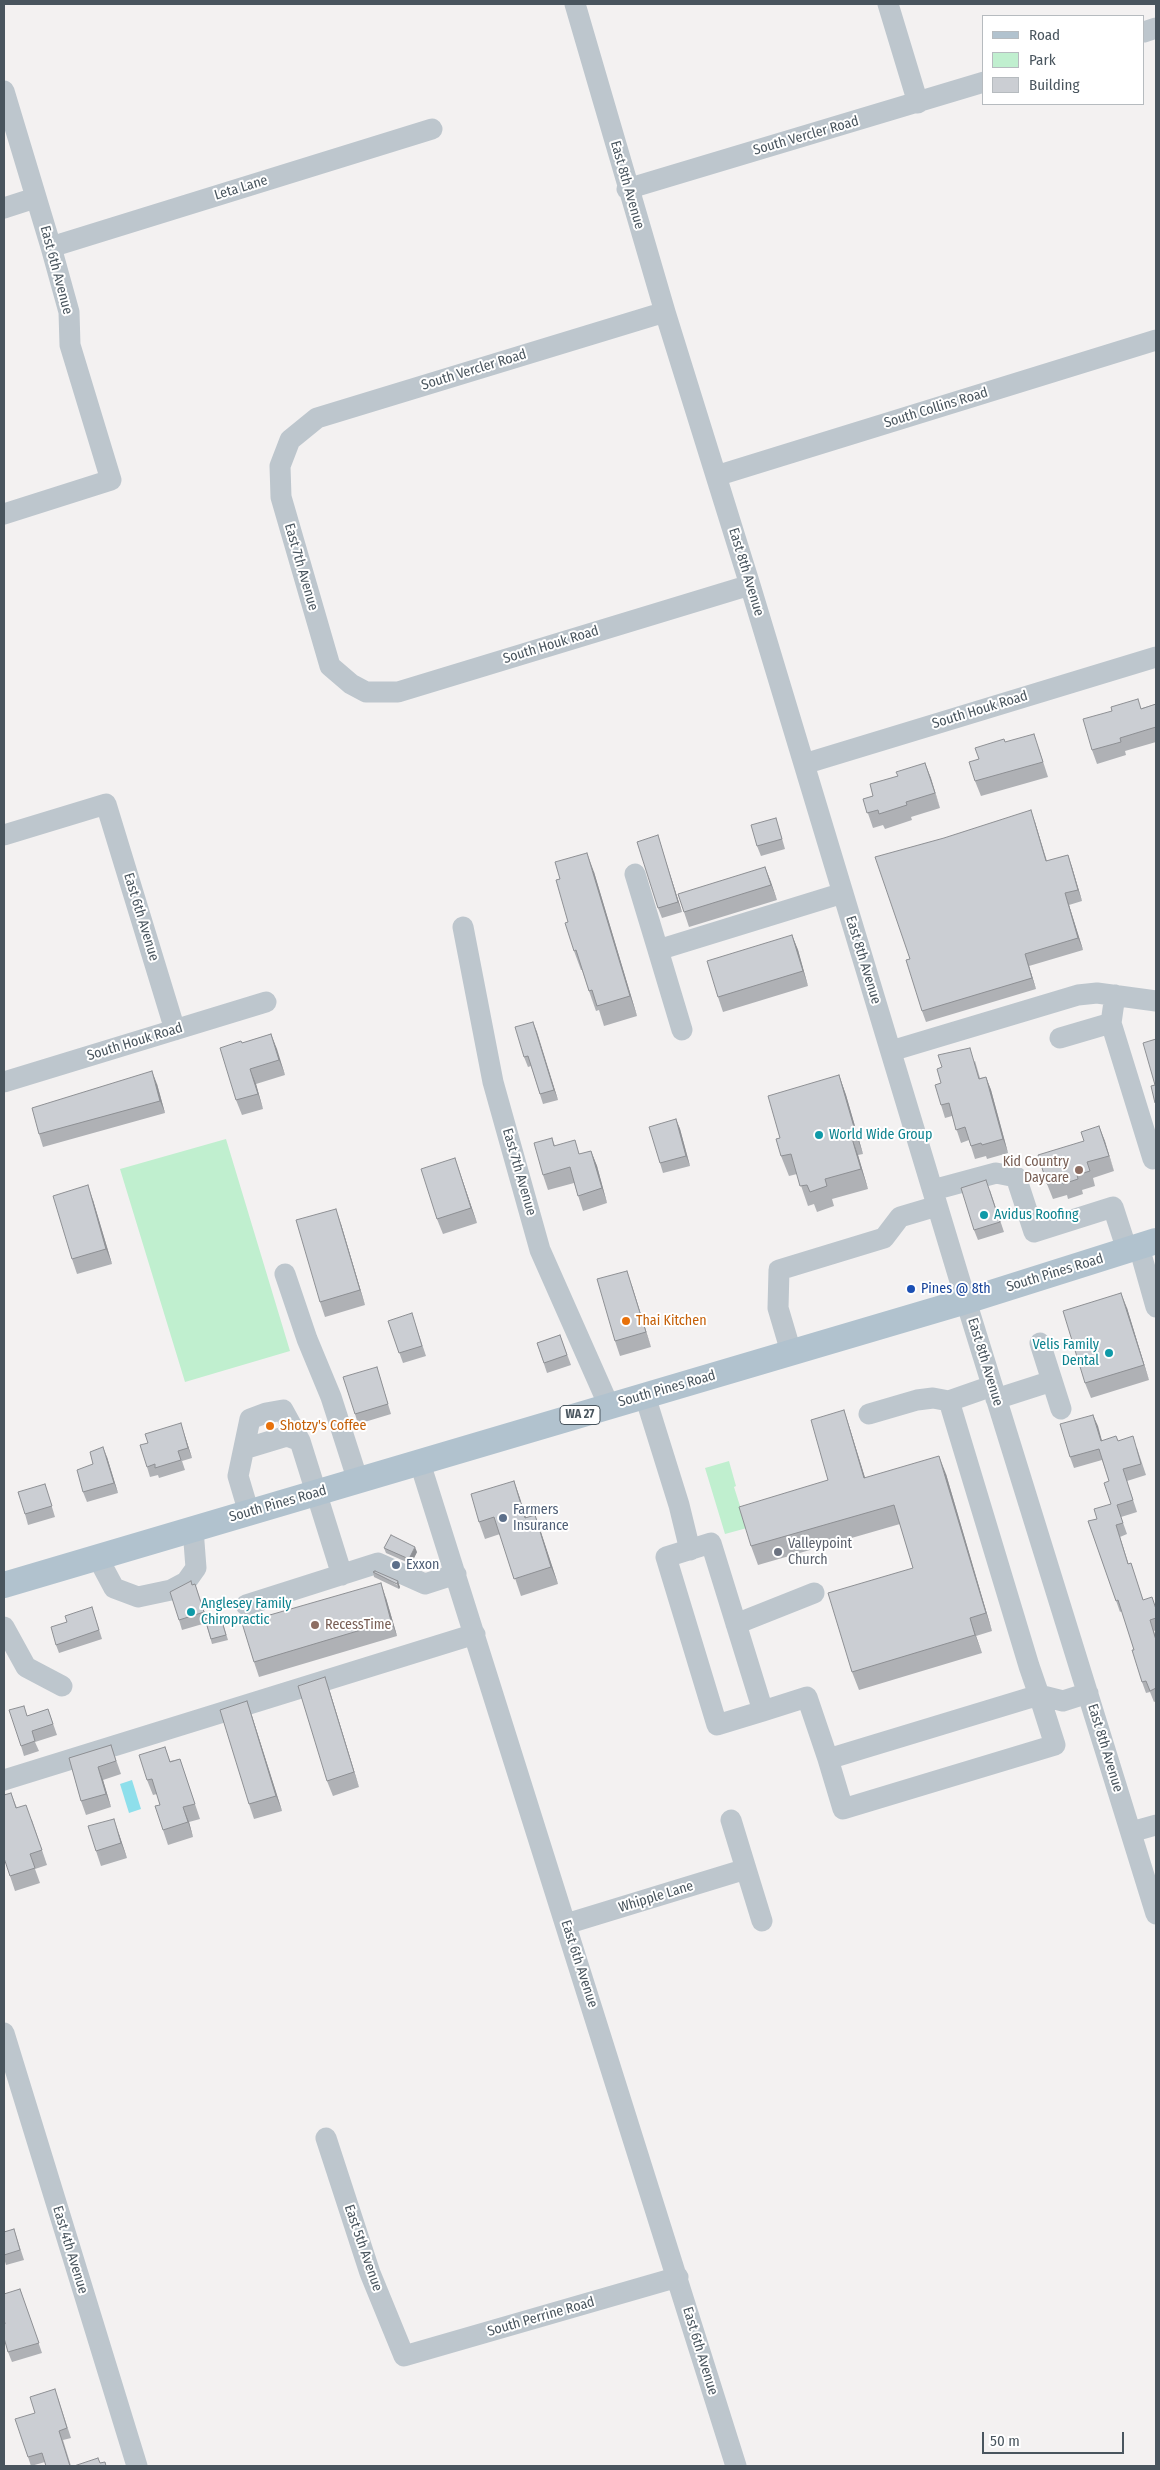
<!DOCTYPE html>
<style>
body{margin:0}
#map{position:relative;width:1160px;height:2470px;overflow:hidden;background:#f3f1f1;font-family:"Fira Sans Condensed",sans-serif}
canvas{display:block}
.frame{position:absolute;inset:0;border:5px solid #49555e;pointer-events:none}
.legend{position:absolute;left:982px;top:15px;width:162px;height:90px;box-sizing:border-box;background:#fff;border:1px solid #b6bbbf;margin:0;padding:6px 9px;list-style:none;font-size:15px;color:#49555e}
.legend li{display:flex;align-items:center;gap:10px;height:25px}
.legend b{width:25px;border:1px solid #b6bbbf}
.scale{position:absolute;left:982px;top:2432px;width:142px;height:22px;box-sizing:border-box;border:2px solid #49555e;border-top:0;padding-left:6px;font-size:15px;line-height:18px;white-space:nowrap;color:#49555e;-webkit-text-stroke:4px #fff;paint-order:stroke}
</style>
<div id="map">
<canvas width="1160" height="2470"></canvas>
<div class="frame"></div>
<ul class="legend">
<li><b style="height:6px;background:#b1c2ce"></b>Road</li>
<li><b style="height:14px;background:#c0efcf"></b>Park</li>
<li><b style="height:14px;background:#cbced3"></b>Building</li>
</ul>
<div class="scale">50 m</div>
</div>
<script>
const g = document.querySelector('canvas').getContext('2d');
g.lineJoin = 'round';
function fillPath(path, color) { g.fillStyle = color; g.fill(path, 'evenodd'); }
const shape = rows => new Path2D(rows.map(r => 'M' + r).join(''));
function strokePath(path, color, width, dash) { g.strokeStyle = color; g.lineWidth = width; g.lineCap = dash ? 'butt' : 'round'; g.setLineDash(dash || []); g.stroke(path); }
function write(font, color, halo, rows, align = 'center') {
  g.font = font + ' "Fira Sans Condensed",sans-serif'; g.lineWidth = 4; g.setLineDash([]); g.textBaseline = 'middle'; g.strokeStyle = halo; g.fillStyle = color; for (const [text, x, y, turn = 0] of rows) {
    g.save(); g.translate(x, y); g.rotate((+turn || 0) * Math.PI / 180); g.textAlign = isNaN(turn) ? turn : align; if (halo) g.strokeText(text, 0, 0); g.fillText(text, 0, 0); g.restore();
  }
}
fillPath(shape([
 [226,1139,290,1351,185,1382,120,1169],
 [729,1461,736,1486,734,1487,747,1528,725,1534,705,1468]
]), '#c0efcf');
fillPath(shape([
 [132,1780,141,1809,129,1813,120,1784]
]), '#8edfeb');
strokePath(shape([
 [575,4,665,312,750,585,966,1301,1156,1914],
 [888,4,918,103],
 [1144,32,1156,28],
 [4,91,51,247,69,312,70,345,111,480,4,514],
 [627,189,984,82],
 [4,208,35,198],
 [51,247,432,129],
 [665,312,317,418,290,440,280,466,281,497,330,666,351,684,366,692,398,692,750,585],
 [716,476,1156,340],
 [804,764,1156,657],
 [4,835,106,804,175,1030],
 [635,874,658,950],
 [463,927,493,1082,540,1250,609,1406],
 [1115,995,1111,1023,1153,1159],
 [682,1030,658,950,843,893],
 [1060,1038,1111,1023],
 [891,1051,1078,995,1097,993,1156,1001],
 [4,1082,266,1002],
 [933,1190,996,1173,1016,1177,1034,1232,1113,1207,1127,1250],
 [1139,1247,1156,1307],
 [285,1274,307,1339,331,1397,358,1481],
 [1040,1343,1061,1409],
 [791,1352,778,1308,779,1270,884,1238,900,1217,937,1206],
 [992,1386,949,1401,1029,1666,1039,1695,1063,1701,1088,1693],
 [645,1396,679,1505,690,1550],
 [996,1399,1052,1381],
 [869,1414,917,1400,933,1398,949,1401],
 [244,1449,287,1436,300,1441],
 [420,1463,736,2466],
 [249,1513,238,1476,250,1419,266,1413,283,1410,300,1441,342,1575],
 [98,1558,114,1588,138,1597,171,1590,186,1582,196,1568,193,1529],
 [246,1605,378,1563,425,1584,456,1574],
 [736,1624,814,1593],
 [4,1627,26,1667,62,1686],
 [763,1711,711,1543,666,1557,717,1725,763,1711,807,1697,828,1759,1039,1695,1055,1745,843,1809,828,1759],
 [4,1780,475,1634],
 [731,1820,746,1869],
 [1131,1832,1156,1825],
 [566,1924,746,1869,762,1921],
 [4,2033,137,2466],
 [326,2138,370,2273,404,2356,678,2277]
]), '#bdc6cd', 21);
strokePath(shape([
 [4,1585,966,1301,1156,1241]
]), '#b1c2ce', 26);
fillPath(shape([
 [1156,704,1156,742,1125,751,1126,755,1097,764,1092,750,1142,708],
 [1005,742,1039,749,1048,777,981,796,975,781,979,759],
 [925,763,940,808,911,817,912,820,885,829,883,825,873,828,863,799,873,796,898,776],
 [1035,822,1047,861,1068,855,1072,867,1082,901,1069,905,1083,950,1029,966,1036,989,926,1022,922,1011,910,959],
 [779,828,785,849,761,856,757,846],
 [661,846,682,912,662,918,658,908],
 [765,867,777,900,689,927,684,912],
 [594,872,637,1016,604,1026,599,1010,596,1011,589,991,582,970,581,970,574,951],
 [792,935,798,950,808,986,723,1012,718,997],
 [533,1022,558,1100,543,1104,531,1066,528,1067,524,1057],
 [271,1034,285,1075,256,1084,263,1109,242,1115,236,1100,242,1043],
 [975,1061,980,1078,986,1077,991,1090,1008,1153,987,1159,986,1156,975,1159,969,1140,961,1143,952,1116,945,1118,941,1105,941,1083],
 [839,1075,846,1095,863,1154,858,1155,868,1189,832,1199,834,1206,817,1212,814,1204,808,1206,797,1174,789,1176,781,1156,780,1138],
 [157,1084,165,1113,43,1147,39,1134],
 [676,1119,680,1129,690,1166,663,1173,660,1163],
 [1099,1126,1114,1171,1093,1178,1095,1186,1082,1190,1083,1194,1068,1199,1067,1195,1053,1199,1047,1184,1084,1141],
 [552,1138,555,1146,580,1154,591,1151,597,1166,607,1203,583,1211,574,1183,548,1190,543,1175],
 [455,1158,477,1223,443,1234,437,1219],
 [990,1190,1004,1232,978,1240,974,1230],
 [93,1200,112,1264,77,1274,72,1259],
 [341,1224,365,1305,325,1317,320,1302],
 [632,1286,651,1347,620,1356,615,1341],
 [1127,1308,1149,1380,1091,1398,1085,1383],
 [388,1321,415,1323,426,1356,403,1363],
 [560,1335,571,1365,547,1373,537,1343],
 [380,1377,391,1414,358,1424,355,1414],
 [844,1410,850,1429,865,1478,946,1474,992,1631,976,1636,982,1653,859,1690,852,1672,913,1568,900,1524,758,1565,751,1546,828,1480],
 [1093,1415,1102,1441,1118,1441,1137,1448,1146,1475,1127,1481,1137,1512,1121,1517,1127,1534,1120,1537,1128,1564,1131,1563,1143,1600,1156,1607,1156,1630,1154,1631,1156,1638,1156,1701,1154,1702,1150,1692,1146,1693,1142,1682,1134,1650,1122,1611,1120,1612,1088,1521,1097,1519,1111,1504,1109,1481,1102,1460,1074,1468,1070,1457],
 [184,1433,192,1458,182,1461,185,1470,159,1478,158,1475,150,1477,147,1467],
 [107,1457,118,1493,87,1502,83,1492,93,1464],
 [514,1481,526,1518,535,1515,558,1584,521,1596,500,1534,485,1539,479,1522],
 [45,1484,55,1517,28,1525,25,1514],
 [384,1548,417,1552,411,1564,386,1553],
 [375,1571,400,1587,399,1589,374,1577,373,1572],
 [195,1584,207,1619,222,1620,228,1640,212,1644,206,1623,182,1630,179,1620,193,1585],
 [386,1598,397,1636,259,1677,254,1662],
 [92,1607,102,1639,59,1653,56,1645,67,1622],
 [330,1692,359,1787,333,1796,327,1781],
 [48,1709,57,1735,35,1742,39,1751,24,1756,21,1746,27,1716],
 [252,1716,282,1811,254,1819,249,1804],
 [111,1745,121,1774,103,1780,111,1807,86,1815,81,1801,69,1758],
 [165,1747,170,1761,180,1759,200,1819,189,1822,193,1837,168,1845,163,1830,160,1805,157,1794,153,1795,147,1780],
 [11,1793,17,1808,32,1820,47,1865,35,1869,40,1883,15,1891,10,1876],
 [119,1834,127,1858,101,1866,96,1851],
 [14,2229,24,2260,6,2265,4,2258,4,2232],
 [20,2289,42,2353,12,2362,8,2352,5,2324],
 [58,2398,71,2438,63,2440,71,2466,46,2466,45,2462,31,2466,28,2457,35,2413]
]), '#afb1b5');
fillPath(shape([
 [925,763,931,778,940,808],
 [1031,810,1035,822,1050,873,1046,861],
 [658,835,661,846,682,912,678,902],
 [587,853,594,872,637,1016,630,996],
 [1068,855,1072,867,1082,901,1078,890],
 [765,867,771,882,777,900,771,885],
 [1065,893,1069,905,1083,950,1078,938],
 [792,935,798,950,808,986,803,971],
 [1025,954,1029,966,1036,989,1032,978],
 [533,1022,537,1032,558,1100,554,1090],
 [271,1034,277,1049,285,1075,279,1060],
 [250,1069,256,1084,263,1109,258,1094],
 [152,1071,157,1084,165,1113,160,1101],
 [839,1075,846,1095,863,1154,856,1134],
 [986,1077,991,1090,1008,1153,1003,1139],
 [676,1119,680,1129,690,1166,686,1156],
 [1099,1126,1105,1141,1114,1171],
 [851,1135,858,1155,868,1189,861,1169],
 [591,1151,597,1166,607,1203,602,1188],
 [455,1158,460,1173,477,1223,471,1208],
 [88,1185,93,1200,112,1264,106,1249],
 [336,1209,341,1224,365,1305,360,1290],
 [627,1271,632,1286,651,1347,646,1332],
 [1121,1293,1127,1308,1149,1380,1144,1365],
 [844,1410,850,1429,871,1497,864,1478],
 [1093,1415,1098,1426,1105,1452,1101,1441],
 [181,1423,184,1433,192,1458,188,1448],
 [103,1447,107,1457,118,1493,114,1483],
 [939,1456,946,1474,992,1631,986,1613],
 [514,1481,520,1498,531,1535,525,1518],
 [535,1515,541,1532,558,1584,551,1567],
 [1116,1525,1120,1537,1132,1575,1128,1564],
 [415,1547,417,1552,411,1564,409,1559],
 [398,1581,400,1587,399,1589,397,1584],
 [381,1583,386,1598,397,1636,391,1621],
 [970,1618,976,1636,982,1653,975,1635],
 [325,1677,330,1692,359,1787,354,1772],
 [247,1701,252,1716,282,1811,276,1796],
 [98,1767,103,1780,111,1807,106,1794],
 [183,1807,189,1822,193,1837],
 [114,1819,127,1858,121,1843]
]), '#8e9094');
const building = shape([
 [1138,699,1141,709,1156,704,1156,727,1120,738,1121,742,1092,750,1083,719,1112,711,1111,707,1138,699],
 [1034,734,1043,762,975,781,969,762,979,759,975,748,1004,739,1005,742,1034,734],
 [925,763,935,793,906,802,907,805,879,814,878,810,867,813,863,799,873,796,870,784,898,776,896,772,925,763],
 [1031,810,1046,861,1068,855,1078,890,1065,893,1078,938,1025,954,1032,978,922,1011,906,960,910,959,875,857,944,838,1031,810],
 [776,818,782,839,757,846,751,825,776,818],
 [658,835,678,902,658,908,637,842,658,835],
 [587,853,630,996,597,1006,592,990,589,991,576,950,574,951,565,923,568,922,556,880,560,879,555,862,587,853],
 [765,867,771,885,684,912,678,894,765,867],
 [792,935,803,971,718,997,707,961,792,935],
 [533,1022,554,1090,540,1094,528,1056,524,1057,515,1027,533,1022],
 [271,1034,279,1060,250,1069,258,1094,236,1100,220,1048,241,1041,242,1043,271,1034],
 [1156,1039,1156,1103,1155,1103,1151,1086,1155,1085,1143,1043,1156,1039],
 [970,1048,979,1079,986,1077,1003,1139,982,1145,981,1143,971,1146,965,1127,956,1130,949,1103,941,1105,935,1085,941,1083,937,1069,942,1067,938,1055,970,1048],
 [152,1071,160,1101,39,1134,32,1108,152,1071],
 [839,1075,856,1134,851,1135,861,1169,825,1179,827,1186,810,1192,807,1185,800,1186,791,1154,781,1156,776,1139,780,1138,768,1096,839,1075],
 [676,1119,686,1156,660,1163,649,1127,676,1119],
 [1099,1126,1109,1156,1087,1162,1090,1171,1077,1175,1078,1179,1063,1184,1062,1180,1047,1184,1038,1155,1084,1141,1081,1132,1099,1126],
 [552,1138,554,1146,575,1140,579,1154,591,1151,602,1188,578,1196,570,1167,543,1175,534,1143,552,1138],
 [455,1158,471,1208,437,1219,421,1169,455,1158],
 [986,1180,1000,1222,974,1230,961,1188,986,1180],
 [88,1185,106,1249,72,1259,53,1196,88,1185],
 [336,1209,360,1290,320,1302,296,1220,336,1209],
 [627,1271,646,1332,615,1341,597,1279,627,1271],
 [1121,1293,1144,1365,1085,1383,1063,1311,1121,1293],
 [412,1313,422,1346,399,1353,388,1321,412,1313],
 [560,1335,567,1355,544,1363,537,1343,560,1335],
 [377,1367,388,1404,355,1414,343,1377,377,1367],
 [844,1410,864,1478,939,1456,986,1613,970,1618,975,1635,852,1672,828,1593,913,1568,894,1505,751,1546,739,1507,828,1480,811,1420,844,1410],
 [1093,1415,1101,1441,1116,1436,1118,1441,1133,1436,1141,1464,1123,1469,1133,1500,1117,1505,1123,1523,1116,1525,1128,1564,1131,1563,1143,1600,1152,1597,1156,1609,1156,1618,1150,1620,1156,1640,1156,1688,1150,1691,1146,1681,1142,1682,1132,1650,1134,1650,1118,1600,1116,1601,1088,1521,1097,1519,1094,1509,1111,1504,1104,1483,1109,1481,1099,1449,1070,1457,1060,1424,1093,1415],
 [181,1423,188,1448,178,1451,181,1460,155,1468,155,1464,147,1467,140,1445,148,1443,145,1434,181,1423],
 [103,1447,114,1483,83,1492,77,1470,93,1464,90,1452,103,1447],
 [514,1481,525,1518,535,1515,551,1567,514,1579,494,1517,479,1522,471,1494,514,1481],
 [45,1484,52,1506,25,1514,18,1492,45,1484],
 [391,1535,415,1547,409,1559,384,1548,391,1535],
 [375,1571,398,1581,397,1584,373,1572,375,1571],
 [191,1581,192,1585,195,1584,204,1612,179,1620,170,1592,191,1581],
 [381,1583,391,1621,254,1662,242,1623,381,1583],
 [92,1607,99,1630,56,1645,51,1627,67,1622,65,1616,92,1607],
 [220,1615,226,1635,211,1639,205,1619,220,1615],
 [325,1677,354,1772,327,1781,298,1686,325,1677],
 [247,1701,276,1796,249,1804,220,1710,247,1701],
 [24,1706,27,1716,48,1709,53,1724,32,1731,35,1741,21,1746,9,1710,24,1706],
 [111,1745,116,1761,98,1767,106,1794,81,1801,69,1758,111,1745],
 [165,1747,170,1762,180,1759,195,1804,183,1807,188,1822,163,1830,155,1806,160,1805,152,1779,147,1780,139,1755,165,1747],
 [11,1793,16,1808,26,1805,42,1850,30,1854,35,1868,10,1876,4,1858,4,1795,11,1793],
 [114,1819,121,1843,96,1851,88,1826,114,1819],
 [14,2229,20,2250,4,2255,4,2232,14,2229],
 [20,2289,39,2343,8,2352,4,2338,4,2325,5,2324,4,2319,4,2294,20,2289],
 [55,2389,67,2428,59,2431,70,2466,46,2466,42,2453,28,2457,15,2419,35,2413,30,2397,55,2389],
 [98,2458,100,2463,105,2462,106,2466,74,2466,98,2458]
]);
fillPath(building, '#cbced3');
strokePath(building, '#8e9094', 1);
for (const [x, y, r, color] of [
 [819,1135,5,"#0f9aa8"],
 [1079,1170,5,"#8d6e63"],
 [984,1215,5,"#0f9aa8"],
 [911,1289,5,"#1a4fb4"],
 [626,1321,5,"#e8710a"],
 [1109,1353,5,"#0f9aa8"],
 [270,1426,5,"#e8710a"],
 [503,1518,5,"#5c6f8a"],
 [778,1552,5,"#6b7280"],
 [396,1565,5,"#5c6f8a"],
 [191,1612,5,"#0f9aa8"],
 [315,1625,5,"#8d6e63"]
]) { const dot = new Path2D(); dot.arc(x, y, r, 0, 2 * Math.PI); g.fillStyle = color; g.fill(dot); strokePath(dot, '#fff', 2); }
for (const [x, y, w] of [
 [580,1415,40]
]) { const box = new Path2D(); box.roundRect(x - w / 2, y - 9.5, w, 19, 4); g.fillStyle = '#fff'; g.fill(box); strokePath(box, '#49555e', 1); }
write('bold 12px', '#49555e', null, [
 ["WA 27",580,1415]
]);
write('14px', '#49555e', '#fff', [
 ["South Vercler Road",806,136,-16],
 ["East 8th Avenue",627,185,74],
 ["Leta Lane",241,188,-17],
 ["East 6th Avenue",56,270,75],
 ["South Vercler Road",474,370,-17],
 ["South Collins Road",936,408,-17],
 ["East 7th Avenue",301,567,74],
 ["East 8th Avenue",746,572,73],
 ["South Houk Road",551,645,-17],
 ["South Houk Road",980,710,-17],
 ["East 6th Avenue",141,917,73],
 ["East 8th Avenue",863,960,73],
 ["South Houk Road",135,1042,-17],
 ["East 7th Avenue",519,1172,74],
 ["South Pines Road",1055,1273,-17],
 ["East 8th Avenue",985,1362,73],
 ["South Pines Road",667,1389,-16],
 ["South Pines Road",278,1504,-16],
 ["East 8th Avenue",1105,1748,73],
 ["Whipple Lane",656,1897,-17],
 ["East 6th Avenue",579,1964,72],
 ["East 5th Avenue",363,2248,71],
 ["East 4th Avenue",70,2250,73],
 ["South Perrine Road",541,2317,-16],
 ["East 6th Avenue",700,2351,73]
]);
write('14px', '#0d838f', '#fff', [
 ["World Wide Group",829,1135],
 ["Avidus Roofing",994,1215],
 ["Velis Family",1099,1345,"right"],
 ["Dental",1099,1361,"right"],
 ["Anglesey Family",201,1604],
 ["Chiropractic",201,1620]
], 'left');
write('14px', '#785e54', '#fff', [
 ["Kid Country",1069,1162],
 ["Daycare",1069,1178],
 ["RecessTime",325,1625,"left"]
], 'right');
write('14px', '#164399', '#fff', [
 ["Pines @ 8th",921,1289]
], 'left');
write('14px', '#c56008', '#fff', [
 ["Thai Kitchen",636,1321],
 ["Shotzy's Coffee",280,1426]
], 'left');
write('14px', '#4e5e75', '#fff', [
 ["Farmers",513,1510],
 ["Insurance",513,1526],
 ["Exxon",406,1565]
], 'left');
write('14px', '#5b616d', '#fff', [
 ["Valleypoint",788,1544],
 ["Church",788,1560]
], 'left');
</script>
